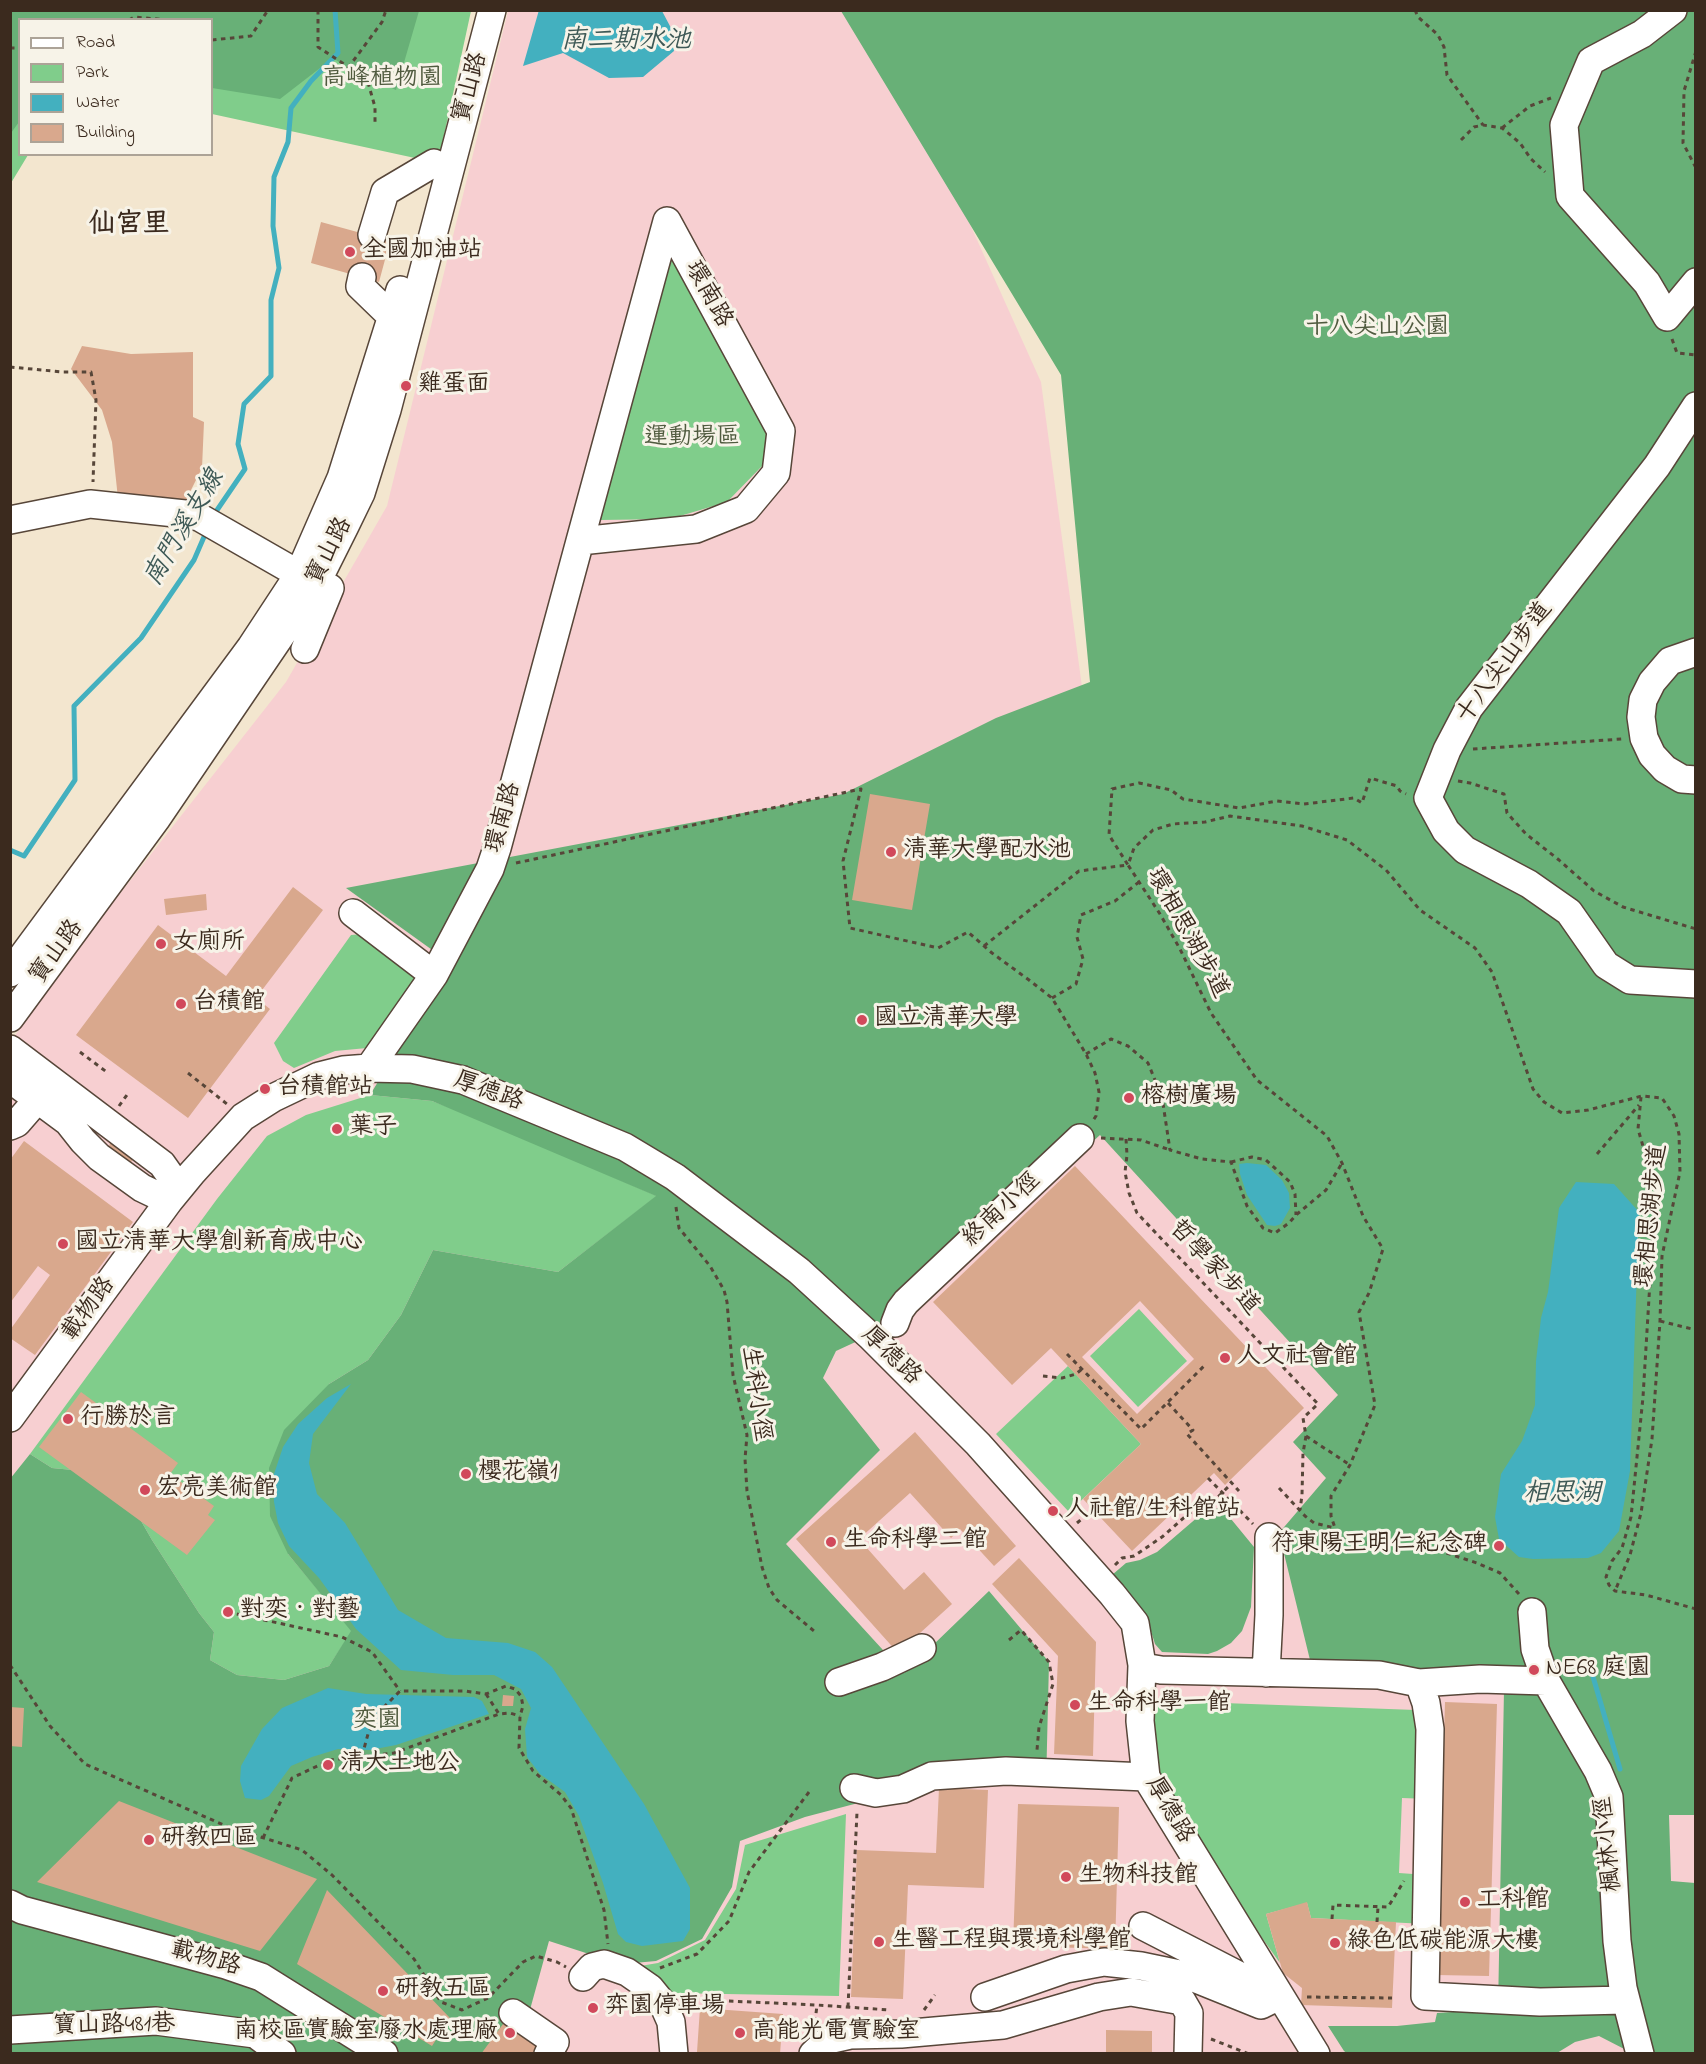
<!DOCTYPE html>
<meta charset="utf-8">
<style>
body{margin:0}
#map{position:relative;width:1706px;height:2064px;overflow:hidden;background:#f3e6cf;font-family:"Indie Flower",sans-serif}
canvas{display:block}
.frame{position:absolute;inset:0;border:12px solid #3b2a1e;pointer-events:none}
.legend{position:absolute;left:18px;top:18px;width:195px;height:138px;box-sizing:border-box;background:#f7f3e8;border:2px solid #aca397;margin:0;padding:8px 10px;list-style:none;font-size:18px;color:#3b2a1e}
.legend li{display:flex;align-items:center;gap:12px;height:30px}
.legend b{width:30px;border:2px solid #aca397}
</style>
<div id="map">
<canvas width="1706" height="2064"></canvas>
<div class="frame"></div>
<ul class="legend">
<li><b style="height:8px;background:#fff"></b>Road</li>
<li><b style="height:16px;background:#80cd8b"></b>Park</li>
<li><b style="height:16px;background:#43b0bf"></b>Water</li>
<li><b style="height:16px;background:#d9a88d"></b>Building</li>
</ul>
</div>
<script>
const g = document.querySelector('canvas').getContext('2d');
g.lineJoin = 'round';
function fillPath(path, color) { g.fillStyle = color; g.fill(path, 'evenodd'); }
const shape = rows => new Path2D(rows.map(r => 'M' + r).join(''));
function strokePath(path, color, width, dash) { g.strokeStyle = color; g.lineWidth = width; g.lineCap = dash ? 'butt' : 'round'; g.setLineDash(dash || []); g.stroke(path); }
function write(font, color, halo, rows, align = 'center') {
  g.font = font + ' "Indie Flower","LXGW WenKai TC",sans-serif'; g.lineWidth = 6; g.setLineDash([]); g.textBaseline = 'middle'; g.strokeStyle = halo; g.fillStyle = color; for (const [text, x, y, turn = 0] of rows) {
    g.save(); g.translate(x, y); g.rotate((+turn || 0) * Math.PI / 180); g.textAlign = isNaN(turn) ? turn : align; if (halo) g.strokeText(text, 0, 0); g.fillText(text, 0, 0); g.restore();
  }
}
fillPath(shape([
 [508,11,874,11,1041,382,1093,769,1695,995,1695,2053,292,2054,11,2025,10,1042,115,900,286,682,387,506]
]), '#f7cfd1');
fillPath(shape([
 [11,11,471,11,438,163,212,114,212,20,20,20,20,154,28,155,11,183],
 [670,250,766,430,765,463,727,502,670,519,600,520],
 [364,934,416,970,417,982,367,1048,335,1051,294,1068,283,1061,274,1043,351,935],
 [370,1095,432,1101,474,1117,657,1196,558,1272,433,1250,401,1315,368,1360,329,1384,288,1554,352,1631,329,1666,284,1680,237,1675,210,1660,214,1632,199,1613,152,1540,114,1474,52,1468,30,1454,217,1199,267,1136,306,1115],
 [1139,1309,1187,1361,1138,1407,1090,1356],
 [1068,1366,1141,1444,1069,1512,996,1434],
 [1141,1700,1416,1710,1429,1799,1402,1798,1399,1873,1427,1875,1425,1924,1311,1918,1307,1903,1266,1914,1280,1963,1146,1777],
 [846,1814,839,1996,669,1993,640,1966,658,1963,705,1940,736,1889,745,1845]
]), '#80cd8b');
fillPath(shape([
 [11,10,419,10,419,11,396,90,348,68,333,58,280,99,212,88,212,20,20,20,19,122,11,133],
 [841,11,1695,11,1696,1815,1669,1815,1671,1881,1695,1883,1696,2052,1694,2053,1632,2053,1599,2036,1575,2042,1557,2053,1348,2054,1344,2051,1328,2026,1397,2026,1435,2022,1437,2013,1498,2009,1504,1690,1310,1660,1279,1533,1326,1478,1293,1442,1338,1395,1100,1135,890,1326,836,1351,823,1378,880,1450,786,1544,904,1673,989,1591,1049,1662,1046,1786,934,1783,805,1817,740,1841,732,1887,702,1939,656,1961,634,1963,589,1954,549,1941,518,2053,11,2053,10,1479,30,1454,52,1468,114,1474,152,1540,199,1613,214,1632,210,1660,237,1675,284,1680,329,1666,351,1631,288,1554,270,1516,269,1468,284,1430,329,1384,368,1360,401,1315,433,1250,558,1272,656,1196,432,1101,370,1095,419,1014,435,952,346,888,843,794,996,718,1090,682,1061,375],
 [1222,1508,1254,1547,1251,1607,1242,1631,1231,1643,1217,1651,1208,1654,1162,1652,1155,1644,1146,1615,1112,1575,1126,1563,1140,1560,1157,1552,1206,1510]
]), '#68b077');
fillPath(shape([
 [539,10,662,11,671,28,674,51,643,77,609,78,563,53,523,66],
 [1247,1163,1266,1165,1282,1180,1289,1193,1290,1208,1281,1224,1275,1226,1267,1225,1247,1195,1240,1174,1239,1164],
 [1576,1182,1614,1184,1639,1212,1630,1471,1619,1531,1601,1553,1588,1558,1533,1559,1519,1557,1499,1539,1495,1517,1501,1474,1522,1441,1535,1405,1536,1361,1541,1318,1548,1292,1559,1208],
 [351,1384,313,1434,309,1463,317,1494,345,1523,398,1610,446,1638,508,1643,535,1652,552,1667,644,1804,690,1888,690,1929,683,1941,642,1946,626,1942,618,1934,603,1883,579,1816,565,1792,540,1774,527,1757,525,1729,531,1708,521,1689,494,1675,453,1675,401,1670,356,1629,319,1578,289,1546,278,1523,274,1502,273,1477,283,1447,298,1424,327,1398],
 [328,1688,366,1694,474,1697,482,1701,489,1714,396,1745,370,1750,338,1749,312,1757,291,1766,269,1796,261,1800,245,1798,240,1781,241,1766,262,1729,282,1708]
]), '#43b0bf');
strokePath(shape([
 [213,516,245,469,238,444,244,404,271,376,271,300,279,268,273,226,274,177,288,142,291,108,311,81,338,53,335,10],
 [10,850,24,856,75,780,74,706,141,638,194,560,207,530],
 [1589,1663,1620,1769]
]), '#43b0bf', 5);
fillPath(shape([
 [321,222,390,241,379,282,311,263],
 [82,346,131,354,193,352,193,417,204,422,202,468,183,506,119,508,112,442,102,410,71,369],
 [870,794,930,804,912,910,852,900],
 [293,887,323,910,256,998,270,1009,188,1118,76,1035,158,925,226,976],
 [206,894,207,910,166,915,164,899],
 [115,1140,136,1155,129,1165,112,1152,109,1148,110,1142],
 [24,1141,133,1222,35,1355,10,1338,10,1330,50,1275,38,1266,10,1303,10,1160],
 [1075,1166,1304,1408,1225,1485,1214,1473,1132,1551,1083,1499,1141,1444,1051,1348,1012,1385,933,1302],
 [1140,1301,1194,1359,1137,1414,1082,1357],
 [81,1392,178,1463,170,1474,214,1506,208,1515,215,1520,187,1555,39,1447],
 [915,1432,1016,1546,994,1566,960,1529,951,1538,910,1493,859,1539,904,1590,924,1572,952,1604,898,1653,796,1539],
 [1019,1558,1096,1642,1093,1756,1054,1754,1058,1656,992,1584],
 [503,1695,514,1696,513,1706,502,1706],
 [1445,1702,1497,1704,1489,1976,1437,1975],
 [10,1707,24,1708,22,1747,10,1746],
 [939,1788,988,1790,984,1888,908,1885,903,1999,851,1997,857,1850,936,1853],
 [119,1801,317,1879,260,1951,37,1882],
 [1018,1804,1119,1807,1115,1949,1013,1946],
 [327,1890,450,2018,432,2046,297,1964],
 [1307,1902,1311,1918,1396,1922,1392,2008,1301,2005,1302,1988,1283,1973,1266,1914],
 [700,2008,783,2014,780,2054,697,2052],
 [506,2020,541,2046,536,2054,481,2054],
 [1106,2030,1152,2031,1152,2054,1106,2054]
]), '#d9a88d');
const minor = shape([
 [1673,10,1642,34,1591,61,1564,125,1570,196,1647,283,1667,317,1696,282],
 [372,235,385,192,434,163],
 [362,277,360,286,393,318],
 [1696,406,1657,466,1469,708,1447,750,1428,798,1446,831,1465,850,1529,884,1569,912,1606,965,1630,980,1696,984],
 [10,520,90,504,185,514,199,517,316,584,330,588,305,649],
 [1696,652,1670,661,1652,682,1643,700,1641,717,1644,738,1652,755,1665,769,1682,779,1696,780],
 [353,913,434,975],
 [10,973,251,647,299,574,341,478,400,290],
 [10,1018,157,818,316,584,345,526,361,493,387,410,492,10],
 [10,1049,162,1164,179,1188],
 [369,1068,434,975,490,869,497,848,580,541,667,221,781,431,776,473,746,509,696,529,580,541],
 [10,1079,68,1122,83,1141,99,1157,142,1188,169,1201],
 [10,1126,17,1123,37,1100],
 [895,1323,900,1310,906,1302,1080,1138],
 [10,1418,169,1201,192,1173,243,1117,273,1098,319,1076,343,1070,369,1068,412,1069,463,1080,625,1147,675,1177,799,1271,870,1336,978,1444,1112,1594,1135,1623,1142,1665,1140,1721,1146,1777,1316,2054],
 [1532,1612,1535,1649,1546,1681,1598,1771,1609,1797,1617,1941,1623,1988,1640,2054],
 [1142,1665,1149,1668,1161,1670,1379,1675,1419,1683,1480,1679,1546,1681],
 [1266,1673,1269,1615,1269,1537],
 [839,1682,882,1667,922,1648],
 [1419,1683,1426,1703,1430,1729,1425,1996,1540,2002,1625,2000],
 [854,1788,876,1793,903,1789,932,1776,1006,1771,1146,1777],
 [10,1904,22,1910,226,1965,261,1977,384,2054],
 [583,1977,592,1967,604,1964,627,1972,650,1988,663,2004,671,2022,674,2054],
 [985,1997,1066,1969,1104,1962,1141,1966,1189,1976,1261,2005,1279,1996,1143,1926],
 [513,2013,555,2042,548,2054],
 [10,2030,156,2021,255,2034,282,2054],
 [813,2054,828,2040,850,2035,901,2034,1003,2025,1099,1997,1131,1992,1182,2001,1189,2013,1188,2054]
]);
strokePath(minor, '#574639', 30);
strokePath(shape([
 [318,10,318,47,367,79,375,107,375,123],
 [1415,10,1418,17,1438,35,1444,47,1447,75,1483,125],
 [129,20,134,17,170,20],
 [212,40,251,36,268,10],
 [10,48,20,48],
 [1696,51,1684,91,1683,143,1696,168],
 [348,68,382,22,386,10],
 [1502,128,1530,106,1551,98],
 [1461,140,1474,127,1483,125,1502,128,1520,143,1531,159,1545,172],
 [1672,339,1677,353,1696,355],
 [10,367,63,372,91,372,96,400,93,482],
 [1473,749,1622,739],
 [1458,781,1470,783,1504,794,1507,813,1526,834,1559,860,1594,891,1623,907,1696,929],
 [516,863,861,789,843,861,850,928,938,948,968,932,992,953,1029,980,1052,998,1086,1054,1095,1073,1099,1092,1096,1116,1092,1122],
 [984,946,1079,871,1128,865,1109,835,1112,789,1139,783,1171,790,1183,799,1239,808,1277,801,1304,804,1354,798,1362,803,1370,778,1397,786,1400,791,1406,794],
 [1052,998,1076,984,1083,959,1077,937,1081,915,1115,901,1139,882],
 [80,1052,108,1073],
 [1086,1054,1111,1039,1128,1046,1148,1063,1162,1097,1170,1150,1202,1159,1231,1162,1247,1206,1263,1228,1275,1233,1289,1223,1296,1215,1326,1190,1342,1163],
 [188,1073,227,1104],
 [1641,1097,1638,1129,1652,1177,1655,1199,1643,1397,1631,1517,1622,1548,1612,1561,1606,1577,1609,1585,1615,1591,1646,1595,1696,1609],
 [119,1106,129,1092],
 [1101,1138,1141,1140,1170,1150],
 [1126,1139,1127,1155,1125,1172,1129,1193,1137,1213,1318,1404,1303,1418,1306,1436,1303,1453,1302,1495,1300,1510],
 [1597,1154,1639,1105],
 [1231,1162,1252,1157,1266,1160,1290,1182,1295,1194,1296,1215],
 [676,1207,679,1228,710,1266,724,1290,727,1302,733,1375,747,1435,745,1459,747,1491,762,1567,769,1588,777,1600,814,1631],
 [1660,1321,1696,1330],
 [1067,1354,1141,1429,1204,1366],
 [1043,1376,1062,1378,1076,1374,1082,1369],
 [1168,1403,1193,1430,1187,1434,1239,1491],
 [1306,1436,1350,1465],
 [1208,1478,1253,1524],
 [1279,1488,1305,1516,1314,1523,1335,1528],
 [1077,1523,1093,1509],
 [1115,1565,1122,1558,1134,1556,1162,1537,1187,1515,1205,1503,1215,1500,1232,1483],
 [1519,1594,1500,1573,1477,1563,1425,1546,1352,1542,1341,1538,1335,1528,1331,1516,1331,1496,1350,1465,1375,1405,1359,1312,1369,1293,1383,1249,1363,1216,1342,1163,1327,1136,1257,1080,1211,1013,1180,949,1160,914,1128,865,1134,848,1153,830,1173,824,1205,822,1230,816,1302,826,1347,840,1386,870,1420,910,1475,948,1492,972,1533,1089,1544,1102,1562,1113,1588,1110,1642,1096,1662,1098,1674,1116,1679,1134,1680,1172,1662,1256,1660,1321,1652,1439,1641,1513,1630,1555,1615,1591],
 [228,1612,342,1637,372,1652,400,1691],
 [1009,1640,1021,1630,1049,1662,1053,1684,1039,1727,1037,1750],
 [10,1665,50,1726,85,1764,226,1826,302,1850,332,1875,414,1959,441,2002,462,2010,488,1998,523,1962,536,1956,557,1962,566,1967],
 [486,1694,499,1714,510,1713,520,1716],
 [362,1756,368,1734,379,1712,400,1691,465,1691,486,1694,506,1686,515,1689,521,1696,523,1706,520,1716,519,1748,533,1771,561,1795,571,1808,604,1910,608,1944],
 [263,1838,292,1778,330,1760,394,1753,499,1714],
 [1332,1919,1333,1905,1388,1907,1404,1881],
 [1377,1922,1378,1907],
 [660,1968,697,1954,729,1921,749,1872,809,1792],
 [1307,1997,1392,1998],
 [684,1999,817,2005,890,2010],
 [848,2007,857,1812],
 [924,2010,935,1995],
 [815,2022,817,2005],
 [1211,2039,1249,2054]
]), '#574639', 3, [4.5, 4.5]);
strokePath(minor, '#fff', 27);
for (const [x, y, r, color] of [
 [350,252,6,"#d1495b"],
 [406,386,6,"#d1495b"],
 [891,852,6,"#d1495b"],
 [161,944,6,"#d1495b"],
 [181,1004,6,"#d1495b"],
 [862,1020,6,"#d1495b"],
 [265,1089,6,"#d1495b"],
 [1129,1098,6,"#d1495b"],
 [337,1129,6,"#d1495b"],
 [63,1244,6,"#d1495b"],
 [1225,1358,6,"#d1495b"],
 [68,1419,6,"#d1495b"],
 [466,1474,6,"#d1495b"],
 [145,1490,6,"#d1495b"],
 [1053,1511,6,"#d1495b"],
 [831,1542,6,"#d1495b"],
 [1499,1546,6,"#d1495b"],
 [228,1612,6,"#d1495b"],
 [1534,1670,6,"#d1495b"],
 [1075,1705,6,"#d1495b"],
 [328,1765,6,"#d1495b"],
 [149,1840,6,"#d1495b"],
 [1066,1877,6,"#d1495b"],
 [1465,1902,6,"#d1495b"],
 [879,1942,6,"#d1495b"],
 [1335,1943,6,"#d1495b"],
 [383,1991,6,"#d1495b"],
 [593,2008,6,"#d1495b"],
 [510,2033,6,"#d1495b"],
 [740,2033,6,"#d1495b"]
]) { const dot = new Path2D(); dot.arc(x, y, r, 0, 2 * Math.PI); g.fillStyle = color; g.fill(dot); strokePath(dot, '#f7f3e8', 2); }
write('24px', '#505b3f', '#f7f3e8', [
 ["高峰植物園",382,80],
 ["十八尖山公園",1377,329],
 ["運動場區",692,439],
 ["奕園",377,1722]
]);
write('24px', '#3b2a1e', '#f7f3e8', [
 ["寶山路",472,88,-75],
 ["環南路",707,295,61],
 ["寶山路",331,552,-63],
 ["十八尖山步道",1506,664,-54],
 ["環南路",505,818,-74],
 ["環相思湖步道",1186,934,61],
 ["寶山路",58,953,-54],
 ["厚德路",488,1093,20],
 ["終南小徑",1003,1211,-43],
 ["環相思湖步道",1653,1216,-84],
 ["哲學家步道",1213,1269,47],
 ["載物路",90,1310,-54],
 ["厚德路",890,1357,44],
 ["生科小徑",754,1394,82],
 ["厚德路",1168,1811,60],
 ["楓林小徑",1610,1844,-96],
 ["載物路",205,1960,16],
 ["寶山路481巷",114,2027,-1]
]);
write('24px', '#3b2a1e', '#f7f3e8', [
 ["全國加油站",362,252],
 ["雞蛋面",418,386],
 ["清華大學配水池",903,852],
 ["女廁所",173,944],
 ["台積館",193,1004],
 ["國立清華大學",874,1020],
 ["台積館站",277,1089],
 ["榕樹廣場",1141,1098],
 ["葉子",349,1129],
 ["國立清華大學創新育成中心",75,1244],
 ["人文社會館",1237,1358],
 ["行勝於言",80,1419],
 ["櫻花嶺1",478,1474],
 ["宏亮美術館",157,1490],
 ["人社館/生科館站",1065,1511],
 ["生命科學二館",843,1542],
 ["符東陽王明仁紀念碑",1487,1546,"right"],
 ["對奕‧對藝",240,1612],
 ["NE68 庭園",1546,1670],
 ["生命科學一館",1087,1705],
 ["清大土地公",340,1765],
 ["研教四區",161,1840],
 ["生物科技館",1078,1877],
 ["工科館",1477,1902],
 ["生醫工程與環境科學館",891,1942],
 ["綠色低碳能源大樓",1347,1943],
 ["研教五區",395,1991],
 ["弈園停車場",605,2008],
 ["南校區實驗室廢水處理廠",498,2033,"right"],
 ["高能光電實驗室",752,2033]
], 'left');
write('italic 26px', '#3e5956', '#f7f3e8', [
 ["南二期水池",626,43],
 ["南門溪支線",186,529,-59],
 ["相思湖",1562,1496]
]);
write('bold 27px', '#3b2a1e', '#f7f3e8', [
 ["仙宫里",129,227]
]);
</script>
